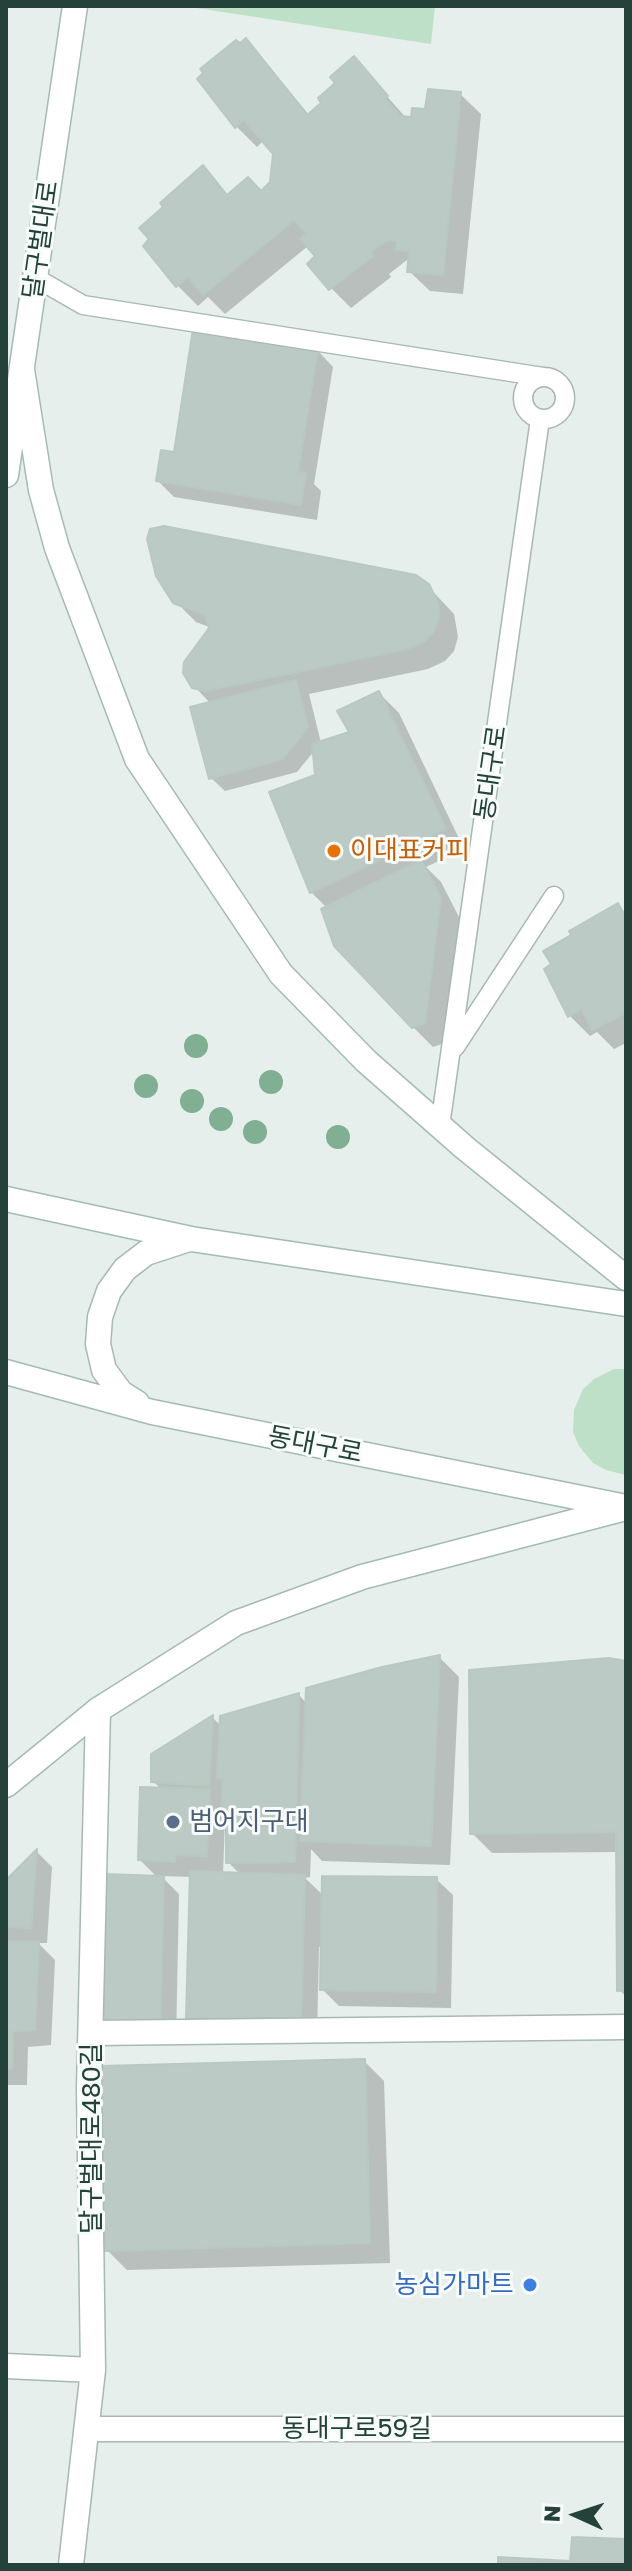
<!DOCTYPE html>
<meta charset="utf-8">
<style>
body{margin:0}
#map{position:relative;width:632px;height:2571px;overflow:hidden;background:#e6efeb;font-family:"Golos Text",sans-serif}
canvas{display:block}
.frame{position:absolute;inset:0;border:8px solid #24423a;pointer-events:none}
.north{position:absolute;left:536px;top:2475px;width:80px;height:80px;-webkit-text-stroke:6px #f7fbf9;paint-order:stroke;rotate:273deg;font-size:22px;font-weight:700;line-height:32px;text-align:center;color:#24423a}
.north::after{content:'';display:block;margin:auto;width:28px;height:36px;background:#24423a;clip-path:polygon(50% 0,100% 100%,50% 72%,0 100%)}
</style>
<div id="map">
<canvas width="632" height="2571"></canvas>
<div class="frame"></div>
<div class="north">N</div>
</div>
<script>
const g = document.querySelector('canvas').getContext('2d');
g.lineJoin = 'round';
function fillPath(path, color) { g.fillStyle = color; g.fill(path, 'evenodd'); }
const shape = rows => new Path2D(rows.map(r => 'M' + r).join(''));
function strokePath(path, color, width, dash) { g.strokeStyle = color; g.lineWidth = width; g.lineCap = dash ? 'butt' : 'round'; g.setLineDash(dash || []); g.stroke(path); }
function write(font, color, halo, rows, align = 'center') {
  g.font = font + ' "Golos Text","Noto Sans KR",sans-serif'; g.lineWidth = 6; g.setLineDash([]); g.textBaseline = 'middle'; g.strokeStyle = halo; g.fillStyle = color; for (const [text, x, y, turn = 0] of rows) {
    g.save(); g.translate(x, y); g.rotate((+turn || 0) * Math.PI / 180); g.textAlign = isNaN(turn) ? turn : align; if (halo) g.strokeText(text, 0, 0); g.fillText(text, 0, 0); g.restore();
  }
}
fillPath(shape([
 [184,6,435,6,431,44],
 [614,1369,626,1369,626,1475,606,1470,593,1463,579,1446,573,1432,574,1410,583,1389,594,1379]
]), '#bfe0c8');
fillPath(shape([
 [245,41,265,61,309,115,324,103,354,59,407,119,460,94,481,114,463,294,430,291,409,271,407,260,389,274,391,277,351,308,331,288,318,256,308,246,225,314,208,297,198,306,178,286,145,246,202,168,229,196,261,193,272,183,275,153,264,140,257,147,237,127,200,79],
 [317,350,333,367,314,484,321,491,317,520,174,497,158,481,175,454],
 [423,581,454,614,458,637,454,651,445,661,428,669,309,694,321,743,352,733,379,693,399,713,464,849,426,867,441,882,460,919,445,1043,433,1047,413,1027,327,908,311,892,317,776,315,750,297,772,225,791,211,778,211,704,194,686,212,628,196,622,175,601],
 [618,905,626,914,626,1043,614,1049,597,1032,590,1036,570,1016],
 [439,1657,459,1677,450,1865,322,1861,311,1849,310,1877,305,1878,324,1896,436,1879,453,1895,451,2008,339,2006,322,1989,323,1947,319,1947,317,2038,204,2034,188,2018,192,1877,161,1876,179,1894,176,2043,117,2042,158,1878,140,1860,161,1789,153,1781,153,1755,213,1718,221,1726,299,1695,307,1704],
 [225,1819,228,1819,228,1862,241,1875,223,1874],
 [626,1663,626,1996,619,1990,618,1852,492,1853,472,1833],
 [37,1852,52,1867,47,1943,38,1943,55,1960,51,2045,28,2047,27,2085,6,2085,6,1944,8,1942,6,1942,6,1883],
 [364,2061,384,2081,390,2263,127,2270,107,2250]
]), '#0003');
const building = shape([
 [246,38,307,115,321,103,318,98,335,83,330,77,354,56,388,96,385,99,401,116,411,117,412,108,425,109,428,89,461,92,443,275,407,272,409,251,396,250,397,240,386,241,370,252,373,256,329,290,307,264,315,256,300,239,306,233,294,220,203,295,188,277,176,287,143,246,149,239,139,228,163,207,160,203,203,165,227,195,248,177,261,191,270,182,273,154,244,120,235,128,197,79,203,73,200,69,236,40,240,43,246,38],
 [193,329,318,349,298,472,306,473,301,505,156,481,161,450,174,452,193,329],
 [164,526,416,575,429,584,438,603,439,616,434,631,425,641,407,649,206,691,192,688,183,673,184,662,209,628,205,615,173,603,156,576,147,539,150,529,164,526],
 [296,680,308,727,283,759,209,779,190,707,296,680],
 [379,691,446,829,310,893,269,792,315,775,312,744,349,732,337,711,379,691],
 [421,860,441,897,425,1023,412,1028,334,946,321,909,421,860],
 [618,903,626,918,626,1013,592,1030,582,1009,568,1017,544,969,551,964,543,951,571,935,569,931,618,903],
 [440,1655,431,1846,300,1841,306,1688,382,1667,440,1655],
 [608,1658,626,1661,626,1990,617,1991,616,1832,470,1834,469,1670,608,1658],
 [299,1693,295,1862,226,1863,226,1817,221,1816,223,1779,217,1778,220,1716,299,1693],
 [213,1715,209,1786,151,1782,151,1754,213,1715],
 [140,1787,210,1789,207,1856,175,1855,175,1862,138,1860,140,1787],
 [37,1849,31,1928,6,1927,6,1880,37,1849],
 [190,1871,305,1875,301,2022,186,2019,190,1871],
 [102,1874,164,1876,160,2028,99,2027,102,1874],
 [322,1876,437,1877,436,1992,320,1990,322,1876],
 [16,1941,39,1941,35,2030,13,2031,12,2069,6,2069,6,1942,16,1941],
 [365,2059,370,2243,105,2251,100,2066,365,2059],
 [572,2537,626,2539,626,2565,498,2565,498,2557,570,2561,572,2537]
]);
fillPath(building, '#bbcac4');
strokePath(building, '#b8c9c2', 2);
const lane = shape([
 [36,278,83,305,543,377],
 '523 398a21 21 0 1 1 42 0a21 21 0 1 1-42 0Z',
 [455,1047,554,896],
 [440,1126,540,419]
]);
const street = shape([
 [92,2033,626,2027],
 [6,2366,93,2370],
 [87,2429,626,2429],
 [71,2565,93,2370,89,2088,98,1710]
]);
const secondary = shape([
 [22,370,41,490,57,548,137,759,281,974,366,1061,465,1148,626,1278],
 [6,475,75,6],
 [6,1199,191,1239,626,1304],
 [6,1372,152,1412,621,1506],
 [137,1403,121,1393,104,1370,98,1344,100,1317,109,1291,125,1269,146,1253,189,1239],
 [6,1785,98,1710,236,1623,362,1577,626,1508]
]);
strokePath(lane, '#a8b8b2', 21);
strokePath(street, '#a8b8b2', 27);
strokePath(secondary, '#a4bbb3', 27);
strokePath(lane, '#fff', 18);
strokePath(street, '#fff', 24);
strokePath(secondary, '#fff', 24);
g.fillStyle = '#80af93';
for (const [x, y] of [
 [196,1046],
 [271,1082],
 [146,1086],
 [192,1101],
 [221,1119],
 [255,1132],
 [338,1137]
]) { g.beginPath(); g.arc(x, y, 12, 0, 2 * Math.PI); g.fill(); }
for (const [x, y, r, color] of [
 [334,851,8,"#e8710a"],
 [173,1822,8,"#5c6f8a"],
 [530,2285,8,"#3f7fe0"]
]) { const dot = new Path2D(); dot.arc(x, y, r, 0, 2 * Math.PI); g.fillStyle = color; g.fill(dot); strokePath(dot, '#f7fbf9', 3); }
write('26px', '#24423a', '#f7fbf9', [
 ["달구벌대로",41,240,-82],
 ["동대구로",491,773,-82],
 ["동대구로",315,1445,11],
 ["달구벌대로480길",92,2138,-90],
 ["동대구로59길",357,2429]
]);
write('26px', '#c56008', '#f7fbf9', [
 ["이대표커피",350,851]
], 'left');
write('26px', '#4e5e75', '#f7fbf9', [
 ["범어지구대",189,1822]
], 'left');
write('26px', '#366cbe', '#f7fbf9', [
 ["농심가마트",514,2285]
], 'right');
</script>
